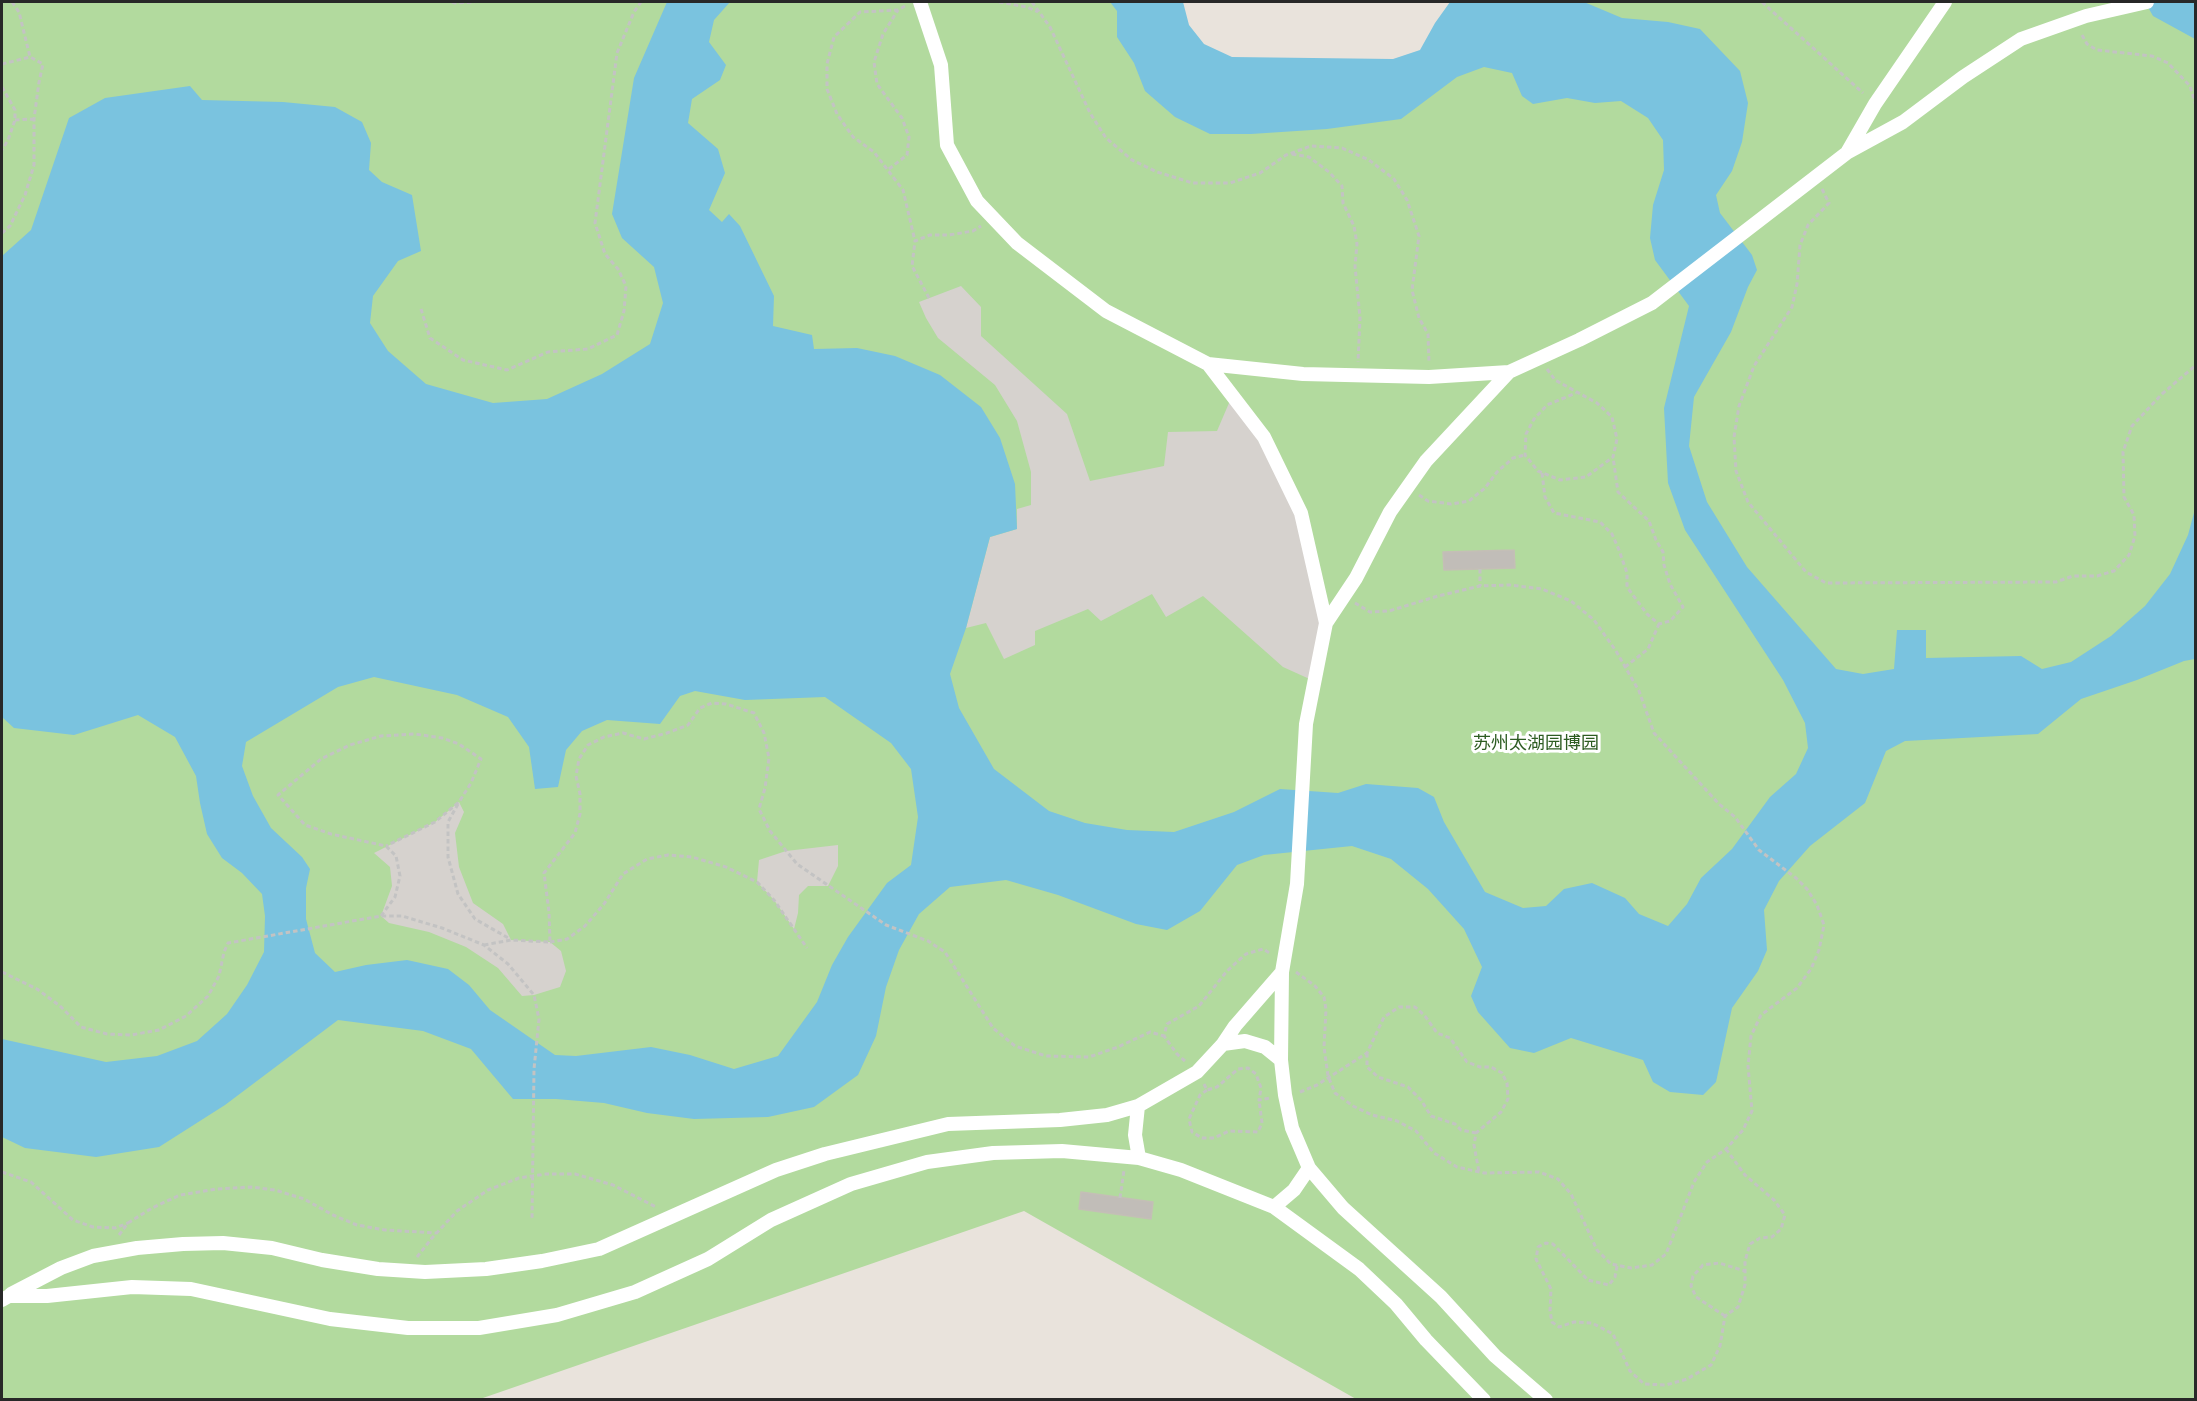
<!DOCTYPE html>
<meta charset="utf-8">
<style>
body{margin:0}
#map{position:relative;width:2197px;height:1401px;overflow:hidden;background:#e9e3dc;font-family:Ubuntu,sans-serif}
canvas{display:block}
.frame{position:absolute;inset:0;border:3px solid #282828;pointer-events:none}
</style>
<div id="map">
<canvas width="2197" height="1401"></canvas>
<div class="frame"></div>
</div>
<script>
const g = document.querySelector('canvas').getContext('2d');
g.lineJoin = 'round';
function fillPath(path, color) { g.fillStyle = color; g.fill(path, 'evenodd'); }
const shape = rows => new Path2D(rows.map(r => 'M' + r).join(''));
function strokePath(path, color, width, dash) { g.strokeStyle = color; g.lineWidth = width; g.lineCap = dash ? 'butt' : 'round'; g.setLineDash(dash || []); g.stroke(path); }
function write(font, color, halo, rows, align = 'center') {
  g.font = font + ' Ubuntu,"Noto Sans SC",sans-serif'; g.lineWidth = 6; g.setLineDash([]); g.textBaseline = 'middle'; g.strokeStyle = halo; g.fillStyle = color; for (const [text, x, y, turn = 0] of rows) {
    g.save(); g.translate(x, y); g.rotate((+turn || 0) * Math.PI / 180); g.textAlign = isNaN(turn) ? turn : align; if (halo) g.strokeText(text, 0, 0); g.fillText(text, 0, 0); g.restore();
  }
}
fillPath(shape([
 [2,2,1145,2,1204,104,1398,102,1485,2,2195,2,2195,1399,1356,1399,1024,1211,480,1399,2,1400]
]), '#b2da9e');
fillPath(shape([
 [961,286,981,307,981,336,1067,414,1090,481,1164,466,1168,432,1217,431,1232,396,1301,513,1326,623,1314,681,1283,667,1203,596,1166,617,1152,594,1101,621,1088,609,1035,631,1035,645,1004,659,986,623,966,628,990,537,1017,529,1017,509,1031,505,1031,472,1017,421,995,385,938,338,926,318,919,302],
 [459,802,464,812,455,833,459,867,473,903,503,924,511,940,550,942,561,951,566,971,560,987,534,995,522,996,498,968,466,947,429,932,389,923,381,916,392,886,390,867,374,853,435,822],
 [838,845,838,866,828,886,808,886,799,895,798,913,794,929,774,900,757,882,759,860,786,851]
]), '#d6d2ce');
fillPath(shape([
 [667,2,730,2,714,20,709,42,726,65,720,80,692,99,688,123,718,149,725,173,709,210,722,222,729,214,740,226,774,296,773,326,812,335,814,349,857,348,895,356,940,375,981,407,1000,438,1015,484,1017,529,990,537,966,628,950,674,959,708,994,769,1049,811,1085,823,1127,830,1174,832,1234,812,1280,789,1338,793,1366,784,1418,788,1434,797,1444,822,1485,892,1523,908,1546,906,1564,889,1592,883,1625,898,1639,914,1668,926,1687,904,1701,878,1732,849,1770,797,1796,774,1808,748,1805,723,1783,680,1685,530,1668,483,1664,408,1689,306,1655,260,1650,238,1653,205,1664,170,1663,140,1648,118,1621,101,1595,103,1567,98,1533,104,1522,96,1512,73,1484,67,1457,77,1401,119,1327,129,1251,134,1210,134,1175,117,1145,91,1134,63,1117,37,1117,11,1110,2,1183,2,1189,25,1204,44,1232,57,1393,59,1420,50,1435,23,1450,2,1584,2,1622,18,1668,22,1700,29,1740,71,1748,103,1742,142,1732,171,1716,195,1720,213,1752,255,1757,270,1748,287,1731,332,1694,397,1689,446,1707,502,1747,567,1836,669,1863,674,1894,669,1897,630,1926,630,1926,658,2021,656,2042,669,2071,662,2111,636,2145,606,2170,574,2188,535,2195,509,2195,659,2184,661,2137,680,2081,699,2038,734,1905,741,1886,751,1865,803,1810,846,1779,881,1764,910,1767,950,1758,971,1732,1008,1716,1082,1703,1095,1670,1092,1653,1082,1643,1060,1571,1038,1534,1053,1510,1048,1478,1012,1471,996,1482,967,1464,929,1428,889,1391,859,1352,846,1264,855,1237,865,1200,911,1167,930,1136,924,1058,895,1006,880,950,887,919,914,899,950,886,987,876,1036,858,1075,814,1107,768,1117,694,1119,647,1113,604,1103,556,1099,513,1099,471,1049,423,1031,338,1020,225,1105,159,1147,96,1157,25,1148,2,1137,2,1039,106,1062,157,1056,197,1041,227,1014,247,985,264,952,265,916,262,894,242,873,222,858,207,834,200,803,196,776,175,737,138,715,74,735,14,728,2,717,2,256,31,230,69,118,105,98,190,86,202,100,283,102,335,107,362,122,371,143,369,170,382,182,412,195,421,251,398,261,373,296,370,323,388,351,426,384,493,403,547,399,602,374,650,344,663,303,654,267,622,238,612,214,634,78],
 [374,677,457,695,508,717,529,747,535,789,558,787,566,750,582,731,607,720,660,724,680,696,695,691,745,700,825,697,891,743,911,769,918,817,911,865,887,883,848,937,832,965,817,1002,778,1056,734,1069,690,1055,651,1047,576,1056,555,1055,490,1010,469,985,448,969,407,960,366,965,335,972,315,953,306,919,306,888,310,869,302,857,271,828,253,796,242,766,246,742,338,687],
 [2145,2,2195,2,2195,39,2153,16]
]), '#7ac3df');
const building = shape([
 [1514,550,1515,568,1444,570,1443,552,1514,550],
 [1081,1192,1153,1202,1151,1219,1079,1209,1081,1192]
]);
fillPath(building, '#c1bdb8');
strokePath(building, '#c4bfb6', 1.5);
strokePath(shape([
 [12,2,19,12,30,57],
 [452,2,455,3,475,2],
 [999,2,1027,7,1038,12],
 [1032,2,1050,27,1090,113,1106,138,1132,160,1157,172,1193,183,1230,183,1260,173,1286,155,1311,146,1342,148,1369,160,1394,179,1407,200,1419,236,1412,290,1419,318,1428,334,1429,363],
 [1762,2,1863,93],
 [905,6,898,10,860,12,834,37,827,64,827,89,837,114,853,137,874,152,903,190,915,241],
 [2082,35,2087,44,2097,50,2152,56,2168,63,2190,86,2196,106],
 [2,64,30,57,43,64,39,82,34,119,34,165,25,195,10,226,2,233],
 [2,87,15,110,15,120,8,140,2,150],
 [15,120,34,119],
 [1292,154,1309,157,1329,172,1342,186,1343,203,1354,226,1357,244,1355,266,1360,318,1358,362],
 [889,169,907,155,909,137,902,118,877,84,874,62,883,34,898,10],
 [1822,189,1829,203,1808,225,1800,245,1797,284,1792,307,1754,366,1739,406,1734,437,1736,471,1748,502,1806,572,1826,583,2056,582,2073,576,2097,576,2114,571,2129,555,2135,536,2134,515,2124,497,2123,452,2132,426,2162,394,2196,365],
 [929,298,912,266,915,241,930,235,949,235,973,231,981,226],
 [421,309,430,338,463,360,507,370,548,352,588,349,617,335,624,311,626,286,618,269,605,254,595,223,617,53,634,12,641,2],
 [1547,369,1555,380,1597,403,1612,417,1617,439,1613,457,1586,477,1560,480,1538,471,1525,455,1526,434,1534,419,1547,405,1576,393],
 [1542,473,1545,497,1554,513,1600,522,1612,534,1619,550,1627,573,1627,587,1647,614,1659,624,1670,621,1683,607,1670,584,1664,565,1663,552,1656,540,1649,521,1618,492,1613,457],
 [1419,495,1428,501,1451,504,1469,501,1485,488,1497,472,1513,458,1525,455],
 [1480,569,1480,586],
 [1625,667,1648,649,1659,624],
 [458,804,448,822,448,857,458,894,475,919,510,939],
 [381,916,395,897,400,876,396,856,386,846,331,834,305,825,278,795,321,759,350,745,381,736,415,734,442,738,459,744,481,759,471,783,459,802,435,822,386,846],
 [550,942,567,939,585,926,604,904,623,874,647,859,668,855,692,857,726,867,757,882,774,900,807,948],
 [484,945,511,940,550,942,549,912,544,873,575,833,580,814,580,794,576,776,579,759,588,745,604,737,623,733,644,739,667,733,688,725,700,708,712,703,726,704,754,713,764,733,769,758,765,788,759,809,770,831,797,864,886,925,928,941,945,952,993,1028,1015,1046,1046,1056,1089,1057,1118,1047,1150,1032,1164,1036],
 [2,972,37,989,60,1006,81,1027,107,1034,131,1035,159,1030,186,1016,208,996,219,976,224,952,228,943,381,916,402,916,442,928,484,945,508,964,534,995,539,1019,534,1069,532,1219],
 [1296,972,1315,986,1324,997,1326,1010,1324,1047,1328,1076,1335,1093,1353,1106,1372,1115,1397,1121,1416,1131,1434,1153,1457,1167,1484,1173,1539,1172,1558,1179,1571,1194,1597,1250,1611,1264,1631,1268,1652,1265,1666,1254,1694,1182,1707,1162,1726,1149,1743,1130,1752,1111,1748,1066,1751,1036,1761,1015,1797,988,1811,969,1819,950,1824,925,1817,905,1807,889,1796,878,1759,850,1735,817,1719,804,1654,733,1639,691,1616,651,1594,620,1571,601,1542,589,1510,585,1480,586,1438,596,1389,611,1370,612,1355,603],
 [1367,1053,1367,1067,1378,1077,1408,1087,1421,1100,1431,1116,1455,1124,1461,1130,1476,1133],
 [1185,1061,1177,1054,1164,1036,1167,1024,1199,1006,1227,971,1246,954,1263,949,1271,954],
 [1204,1084,1207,1090,1217,1087,1238,1069,1248,1068,1256,1074,1261,1088,1259,1100,1270,1098],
 [1207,1090,1200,1095,1189,1119,1192,1132,1202,1138,1214,1138,1229,1131,1258,1132,1262,1123,1259,1100],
 [1300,1092,1317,1085,1367,1053,1384,1017,1399,1007,1415,1007,1425,1016,1437,1033,1450,1038,1467,1062,1480,1067,1491,1067,1502,1073,1507,1083,1508,1099,1501,1112,1476,1133,1474,1145,1479,1172],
 [2,1172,31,1182,73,1220,93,1227,115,1228,128,1223],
 [1120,1198,1124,1170],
 [119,1235,128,1223,152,1208,180,1195,217,1189,251,1187,275,1190,304,1199,333,1215,357,1225,385,1230,436,1233],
 [417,1257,432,1238,457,1211,488,1190,519,1178,546,1174,575,1174,613,1185,656,1207],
 [1617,1266,1615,1277,1609,1285,1588,1280,1553,1244,1546,1243,1538,1247,1536,1259,1551,1289,1550,1311,1552,1322,1559,1327,1574,1322,1592,1323,1613,1334,1630,1371,1644,1384,1666,1385,1687,1379,1711,1365,1720,1346,1725,1316,1738,1307,1745,1285,1745,1261,1750,1244,1760,1238,1772,1237,1781,1229,1785,1215,1774,1200,1745,1175,1726,1149],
 [1725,1316,1696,1297,1691,1286,1693,1276,1703,1265,1719,1263,1745,1271]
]), '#c3c3c3', 3, [4.5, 3]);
strokePath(shape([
 [920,2,941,65,947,145,977,201,1017,243,1106,311,1208,364,1264,437,1301,513,1326,623,1306,724,1297,884,1282,972,1281,1060,1285,1095,1292,1128,1309,1168,1343,1208,1441,1297,1495,1356,1546,1400],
 [1848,151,1875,104,1945,2],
 [1208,364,1303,374,1429,377,1509,372,1579,340,1652,303,1848,152,1903,122,1963,77,2021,39,2086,16,2147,2],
 [1326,623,1356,578,1390,512,1426,461,1509,372],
 [1223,1044,1245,1041,1265,1047,1281,1060],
 [1139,1158,1135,1135,1138,1106,1197,1072,1223,1044,1235,1026,1282,972],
 [1274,1207,1359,1269,1396,1304,1426,1340,1484,1400],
 [11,1294,61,1268,93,1256,137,1248,183,1244,223,1243,272,1248,322,1260,378,1269,425,1272,486,1269,542,1261,599,1249,776,1170,825,1154,948,1124,1060,1120,1107,1115,1138,1106],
 [2,1300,9,1296,47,1296,132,1287,191,1289,330,1319,408,1328,479,1328,557,1315,635,1292,708,1259,771,1220,851,1184,927,1162,993,1153,1062,1151,1139,1158,1181,1170,1274,1207,1294,1190,1309,1168]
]), '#fff', 14);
write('18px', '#2d5c22', '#fff', [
 ["苏州太湖园博园",1536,743]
]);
</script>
